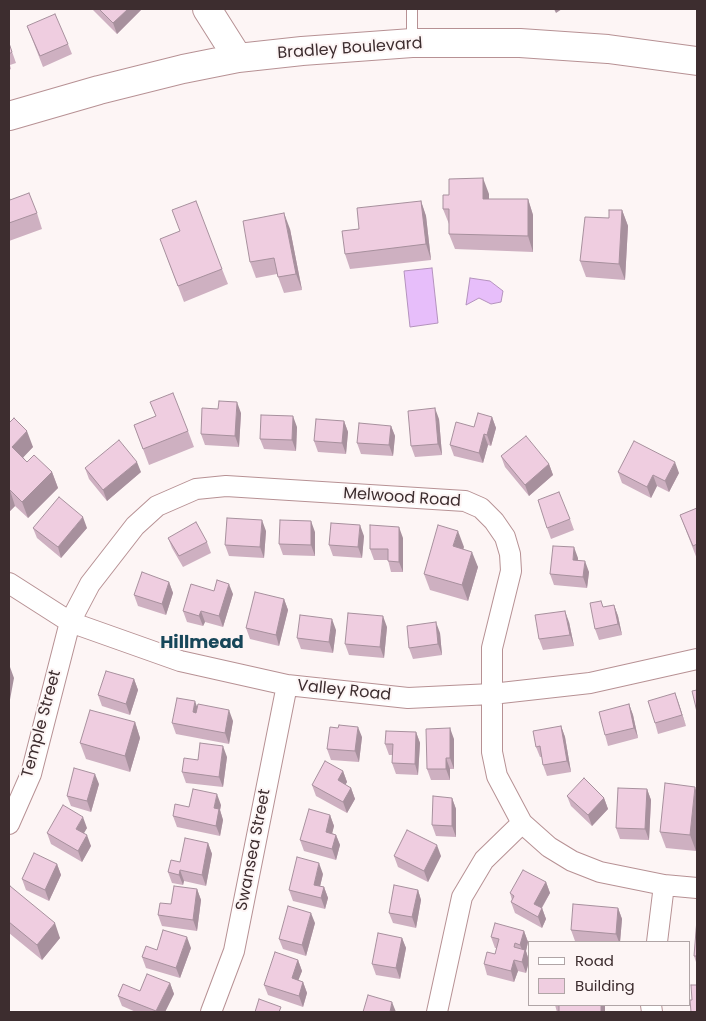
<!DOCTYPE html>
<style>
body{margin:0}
#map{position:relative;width:706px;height:1021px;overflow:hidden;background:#fdf5f5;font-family:Poppins,sans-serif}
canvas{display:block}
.frame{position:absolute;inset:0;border:10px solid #3d2d2f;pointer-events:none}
.legend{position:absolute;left:528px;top:941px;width:162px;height:65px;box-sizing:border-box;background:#fdf5f5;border:1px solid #b0a5a6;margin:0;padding:6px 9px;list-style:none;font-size:15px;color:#3d2d2f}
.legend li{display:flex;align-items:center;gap:10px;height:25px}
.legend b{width:25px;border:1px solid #b0a5a6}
</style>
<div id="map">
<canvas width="706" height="1021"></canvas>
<div class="frame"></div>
<ul class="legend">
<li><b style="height:6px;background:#fff"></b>Road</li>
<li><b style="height:14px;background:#efcde0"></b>Building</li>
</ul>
</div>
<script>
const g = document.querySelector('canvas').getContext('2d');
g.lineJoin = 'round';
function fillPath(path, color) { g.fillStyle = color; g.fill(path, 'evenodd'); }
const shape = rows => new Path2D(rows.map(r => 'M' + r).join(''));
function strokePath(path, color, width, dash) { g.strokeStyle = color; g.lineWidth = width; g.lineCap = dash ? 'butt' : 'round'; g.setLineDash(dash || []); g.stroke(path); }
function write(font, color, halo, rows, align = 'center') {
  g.font = font + ' Poppins,sans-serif'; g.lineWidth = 4; g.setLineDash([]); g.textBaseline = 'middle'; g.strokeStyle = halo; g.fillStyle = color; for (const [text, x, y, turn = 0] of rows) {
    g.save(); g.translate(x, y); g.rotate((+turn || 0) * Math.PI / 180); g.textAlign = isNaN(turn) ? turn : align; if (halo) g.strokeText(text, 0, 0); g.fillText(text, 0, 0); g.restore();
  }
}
const water = shape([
 [432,268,438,323,410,327,404,271,432,268],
 [470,278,490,281,503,291,501,302,491,304,479,298,466,305,470,278]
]);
fillPath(water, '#e7befa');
strokePath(water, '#b492bd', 1);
const lane = shape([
 [412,9,412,43]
]);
const street = shape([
 [9,583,70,622,180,661,287,685,408,698,492,694,590,683,697,659],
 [9,824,31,774,70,622,90,584,135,526,157,506,196,489,226,486,465,501,481,508,494,521,505,537,510,554,511,571,492,648,492,752,497,776,522,823,549,847,572,861,600,872,664,885,697,888],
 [657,942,664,885],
 [651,1005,652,1012],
 [211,1012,234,951,287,685],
 [437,1012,462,897,484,860,522,823]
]);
const secondary = shape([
 [207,9,238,58],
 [9,116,99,90,183,69,238,58,302,51,412,43,520,43,608,49,697,61]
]);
strokePath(lane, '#b79194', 12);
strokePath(street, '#b79194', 22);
strokePath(secondary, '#b79194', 30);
strokePath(lane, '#fff', 10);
strokePath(street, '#fff', 20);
strokePath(secondary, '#fff', 28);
fillPath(shape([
 [92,9,142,9,117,34],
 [27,26,68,44,72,54,43,67],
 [9,43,16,63,10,65,11,69,9,70],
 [489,194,489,199,528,199,533,215,533,252,455,249,449,234,449,224,443,209],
 [9,196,10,200,37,213,42,229,9,241],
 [421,201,426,216,431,260,350,269,345,254,359,229],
 [622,210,628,226,625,280,586,277,580,261,609,218],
 [290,229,302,290,284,293,277,274,256,278,250,262],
 [166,255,222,269,228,284,184,302],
 [241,413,239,447,205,445,201,434],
 [156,416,188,431,194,447,149,465,134,425],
 [492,417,496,428,491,446,488,445,483,463,454,456,450,445,474,427],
 [439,419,442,455,415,457,411,446],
 [344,421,348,432,346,454,318,452,314,441],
 [9,423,33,447,23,457,27,462,52,472,58,488,28,518,15,506,9,512],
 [391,426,395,436,393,456,361,454,357,443],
 [297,427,296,451,264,449,260,439],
 [501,456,549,464,553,475,529,496,505,467],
 [85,468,141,472,107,501,89,479],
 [618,472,679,473,669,492,657,486,651,498,622,483],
 [697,508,697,559,680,515],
 [570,519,574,530,551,539,547,528],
 [33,528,87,528,61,558,37,538],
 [266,531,264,558,229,556,225,545],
 [315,532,315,556,283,555,279,544],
 [364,536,362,558,333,556,329,545],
 [168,538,207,542,211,553,183,567,172,548],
 [403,538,403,572,391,572,388,560,374,560,370,549],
 [464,547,463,549,478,567,468,601,430,590,424,574],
 [578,558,578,561,589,572,587,588,554,585,550,574],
 [169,582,173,593,166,615,138,606,134,595],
 [214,591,233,594,223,627,205,622,203,626,187,622,183,611],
 [284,599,288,610,279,646,250,639,246,628],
 [614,605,618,616,622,635,599,640,595,629],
 [569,622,574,646,543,650,539,639],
 [387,627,384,658,349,655,345,644],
 [336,630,333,653,301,649,297,638],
 [440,633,442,655,413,659,409,648],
 [134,679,138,690,130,715,102,706,98,695],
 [675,693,686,726,658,734,655,723],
 [629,704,633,715,638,738,608,746,605,735],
 [197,707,233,721,229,744,176,734,172,723],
 [135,722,140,738,130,772,86,759,80,743],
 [561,726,565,737,571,772,547,776,543,765,542,757,540,757,536,747],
 [416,732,420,743,418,775,396,774,392,763,393,755,389,755,385,744],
 [362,737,359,762,331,760,327,749],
 [454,739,454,769,450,769,450,780,431,780,427,769],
 [227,757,223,787,186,783,182,772,198,760],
 [343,771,347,782,345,785,351,788,355,799,347,813,316,796,312,785],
 [99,784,91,812,71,806,67,796],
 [695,787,696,851,666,848,660,832],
 [647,789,651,800,649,840,620,839,616,828],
 [567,796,604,798,608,809,592,826,571,806],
 [452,798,456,809,456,837,436,836,432,825],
 [221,805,220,810,223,820,220,836,177,827,173,816,189,807],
 [330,815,334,826,332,833,336,835,340,845,336,860,304,851,300,840],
 [87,828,83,833,91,846,82,862,51,844,47,833],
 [208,843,212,854,206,886,184,881,183,885,172,883,168,872,180,862],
 [394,856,441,856,428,882,398,867],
 [57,864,61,875,49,901,26,890,22,879],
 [323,874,320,886,324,887,328,898,325,909,293,901,289,890],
 [546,882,550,893,542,908,546,919,542,928,515,913,511,902,512,900,510,893],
 [9,888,60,938,42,960,9,933],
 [197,889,201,900,197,931,162,926,158,915,171,904],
 [418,890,421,900,416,928,393,923,389,913],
 [618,908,622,919,620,942,590,942,575,941,571,930],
 [697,919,697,965,694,956],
 [315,923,306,956,283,949,279,939],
 [524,931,528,942,526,951,529,961,526,973,518,971,514,982,487,975,484,964,495,954,497,948,495,948,491,937],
 [402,938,406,948,400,979,376,975,372,964],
 [191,948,180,978,146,968,142,957,157,950],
 [298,960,302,971,298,980,303,982,307,993,303,1007,268,995,264,985],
 [170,983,174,994,165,1012,136,1012,122,1006,118,996,140,991],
 [555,1005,605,1005,605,1012,557,1012]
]), '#ceb0c1');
fillPath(shape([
 [128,9,142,9,117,34,113,23],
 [554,9,562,9,556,13],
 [483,178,489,194,489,215,483,199],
 [528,199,533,215,533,252,528,236],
 [421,201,426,216,431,260,426,244],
 [622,210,628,226,625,280,619,264],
 [284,213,290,229,302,290,296,274],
 [237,402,241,413,239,447,235,436],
 [435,408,439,419,442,455,438,444],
 [293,416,297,427,296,451,292,440],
 [492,417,496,428,491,446,487,435],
 [344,421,348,432,346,454,342,443],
 [391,426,395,436,393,456,389,445],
 [27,431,33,447,18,463,12,447],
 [484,434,488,445,483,463,479,453],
 [137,462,141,472,107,501,103,490],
 [675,462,679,473,669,492,665,481],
 [549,464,553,475,529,496,525,485],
 [52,472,58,488,28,518,22,502],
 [653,475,657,486,651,498,647,487],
 [10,490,15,506,9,512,9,491],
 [83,517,87,528,61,558,58,547],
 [262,520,266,531,264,558,260,547],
 [311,521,315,532,315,556,311,545],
 [360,525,364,536,362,558,358,547],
 [399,527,403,538,403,572,399,562],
 [458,531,464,547,459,562,453,546],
 [574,547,578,558,577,571,573,560],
 [472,552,478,567,468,601,462,585],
 [585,561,589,572,587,588,583,577],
 [169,582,173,593,166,615,162,604],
 [229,584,233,594,223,627,219,616],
 [284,599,288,610,279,646,276,635],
 [614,605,618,616,622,635,618,624],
 [201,611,205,622,203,626,199,616],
 [565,611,569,622,574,646,570,635],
 [383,616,387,627,384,658,380,647],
 [332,619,336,630,333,653,329,642],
 [436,622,440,633,442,655,438,644],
 [9,627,10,631,9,641],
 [10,667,14,678,9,705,9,675],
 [134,679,138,690,130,715,126,704],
 [675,693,679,704,686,726,682,715],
 [195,701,199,712,197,723,193,712],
 [629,704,633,715,638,738,634,728],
 [229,710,233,721,229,744,225,733],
 [135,722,140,738,130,772,125,756],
 [561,726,565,737,571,772,567,761],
 [358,727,362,737,359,762,355,751],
 [450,728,454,739,454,769,450,758],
 [416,732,420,743,418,775,415,764],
 [223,746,227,757,223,787,219,777],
 [446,758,450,769,450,780,446,769],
 [343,771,347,782,342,791,338,780],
 [95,774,99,784,91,812,87,801],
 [695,787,697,793,697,835,696,851,690,835],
 [351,788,355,799,347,813,343,802],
 [647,789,651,800,649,840,645,829],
 [217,794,221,805,220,810,223,820,220,836,216,826,214,808],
 [452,798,456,809,456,837,452,826],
 [604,798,608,809,592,826,588,815],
 [330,815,334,826,330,842,326,832],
 [83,817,87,828,80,840,76,829],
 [87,835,91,846,82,862,78,851],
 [336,835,340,845,336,860,332,849],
 [208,843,212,854,206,886,202,875],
 [437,845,441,856,428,882,424,871],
 [319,863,323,874,318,895,314,885],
 [57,864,61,875,49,901,45,890],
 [180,870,184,881,183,885,179,875],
 [546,882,550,893,538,914,534,904],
 [324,887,328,898,325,909,321,898],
 [197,889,201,900,197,931,193,920],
 [418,890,421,900,416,928,412,917],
 [542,908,546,919,542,928,538,917],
 [618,908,622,919,620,942,619,942,616,934],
 [311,913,315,923,306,956,302,945],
 [55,923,60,938,42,960,37,945],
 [524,931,528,942,526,951,529,961,526,973,522,962,524,954,520,945],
 [187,937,191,948,180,978,176,968],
 [402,938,406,948,400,979,396,968],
 [298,960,302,971,295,989,292,978],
 [514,960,518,971,514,982,511,971],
 [303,982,307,993,303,1007,299,996],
 [170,983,174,994,165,1012,156,1012,156,1011],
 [392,1002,396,1012,390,1012],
 [601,1005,605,1005,605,1012,601,1012]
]), '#a7909d');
const building = shape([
 [99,9,128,9,113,23,99,9],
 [55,14,68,44,40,56,27,26,55,14],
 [9,43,12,52,9,54,9,43],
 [483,178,483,199,528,199,528,236,449,234,449,209,443,209,443,195,449,195,449,179,483,178],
 [29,193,37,213,9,223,9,196,10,200,29,193],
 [196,201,222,269,178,286,160,239,180,231,172,210,196,201],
 [421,201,426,244,345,254,342,231,359,229,357,208,421,201],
 [609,210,622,210,619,264,580,261,585,217,609,218,609,210],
 [284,213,296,274,278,277,274,258,250,262,243,221,284,213],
 [173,393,188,431,143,449,134,425,156,416,150,402,173,393],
 [219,401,237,402,235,436,201,434,202,408,218,409,219,401],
 [435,408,438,444,411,446,408,411,435,408],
 [478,413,492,417,487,435,484,434,479,453,450,445,456,422,474,427,478,413],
 [261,415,293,416,292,440,260,439,261,415],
 [14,418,27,431,12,447,27,462,34,455,52,472,22,502,10,490,9,491,9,423,14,418],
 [316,419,344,421,342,443,314,441,316,419],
 [359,423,391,426,389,445,357,443,359,423],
 [526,436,549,464,525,485,501,456,526,436],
 [119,440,137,462,103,490,85,468,119,440],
 [634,441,675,462,665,481,653,475,647,487,618,472,634,441],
 [559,492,570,519,547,528,538,500,559,492],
 [59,497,83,517,58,547,33,528,59,497],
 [697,508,697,544,693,546,680,515,697,508],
 [227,518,262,520,260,547,225,545,227,518],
 [280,520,311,521,311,545,279,544,280,520],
 [196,522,207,542,179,556,168,538,196,522],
 [331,523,360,525,358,547,329,545,331,523],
 [370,525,399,527,399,562,388,561,388,549,370,549,370,525],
 [438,525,458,531,453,546,472,552,462,585,424,574,438,525],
 [553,546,574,547,573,560,585,561,583,577,550,574,553,546],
 [142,572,169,582,162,604,134,595,142,572],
 [217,580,229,584,219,616,201,611,199,616,183,611,191,584,214,591,217,580],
 [255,592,284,599,276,635,246,628,255,592],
 [601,601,603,607,614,605,618,624,595,629,590,603,601,601],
 [565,611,570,635,539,639,535,615,565,611],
 [348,613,383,616,380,647,345,644,348,613],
 [300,615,332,619,329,642,297,638,300,615],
 [436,622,438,644,409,648,407,626,436,622],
 [106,671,134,679,126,704,98,695,106,671],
 [697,690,697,712,692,691,697,690],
 [675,693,682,715,655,723,648,701,675,693],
 [177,698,195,701,193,712,196,713,198,704,229,710,225,733,172,723,177,698],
 [629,704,634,728,605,735,599,712,629,704],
 [90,710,135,722,125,756,80,743,90,710],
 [339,725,358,727,355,751,327,749,330,727,338,728,339,725],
 [561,726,567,761,543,765,540,746,536,747,533,731,561,726],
 [450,728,450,758,446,758,446,769,427,769,426,729,450,728],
 [386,731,416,732,415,764,392,763,393,744,385,744,386,731],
 [200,743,223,746,219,777,182,772,184,758,198,760,200,743],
 [325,761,343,771,338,780,351,788,343,802,312,785,325,761],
 [74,768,95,774,87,801,67,796,74,768],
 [584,778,604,798,588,815,567,796,584,778],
 [665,783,695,787,690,835,660,832,665,783],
 [618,788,647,789,645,829,616,828,618,788],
 [193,789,217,794,214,808,219,809,216,826,173,816,175,804,189,807,193,789],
 [433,796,452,798,452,826,432,825,433,796],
 [63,805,83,817,76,829,87,835,78,851,47,833,63,805],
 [309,809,330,815,326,832,336,835,332,849,300,840,309,809],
 [407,830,437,845,424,871,394,856,407,830],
 [185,838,208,843,202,875,180,870,179,875,168,872,171,860,180,862,185,838],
 [34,853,57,864,45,890,22,879,34,853],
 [297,857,319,863,314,885,324,887,321,898,289,890,297,857],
 [523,870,546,882,534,904,542,908,538,917,511,902,514,896,510,893,523,870],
 [394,885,418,890,412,917,389,913,394,885],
 [10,886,55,923,37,945,9,922,9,888,10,886],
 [174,886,197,889,193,920,158,915,160,903,171,904,174,886],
 [573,904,618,908,616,934,571,930,573,904],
 [288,906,311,913,302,945,279,939,288,906],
 [697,919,697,956,694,956,697,919],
 [495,923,524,931,520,945,515,943,514,947,525,950,522,962,514,960,511,971,484,964,487,952,495,954,499,939,491,937,495,923],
 [163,930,187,937,176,968,142,957,146,946,157,950,163,930],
 [378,933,402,938,396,968,372,964,378,933],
 [275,952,298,960,292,978,303,982,299,996,264,985,275,952],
 [147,974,170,983,156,1011,118,996,123,984,140,991,147,974],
 [691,985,697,985,697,1012,691,1012,690,1000,692,1000,691,985],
 [368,995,392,1002,390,1012,363,1012,368,995],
 [259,999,281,1007,279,1012,255,1012,259,999],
 [559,1005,601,1005,601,1012,559,1012,559,1005]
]);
fillPath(building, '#efcde0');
strokePath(building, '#a7909d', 1);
write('16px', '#3d2d2f', '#fdf5f5', [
 ["Bradley Boulevard",350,49,-4],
 ["Melwood Road",402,498,4],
 ["Valley Road",344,691,6],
 ["Temple Street",42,724,-75],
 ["Swansea Street",254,850,-79]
]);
write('bold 18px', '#174659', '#fdf5f5', [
 ["Hillmead",202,643]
]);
</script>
